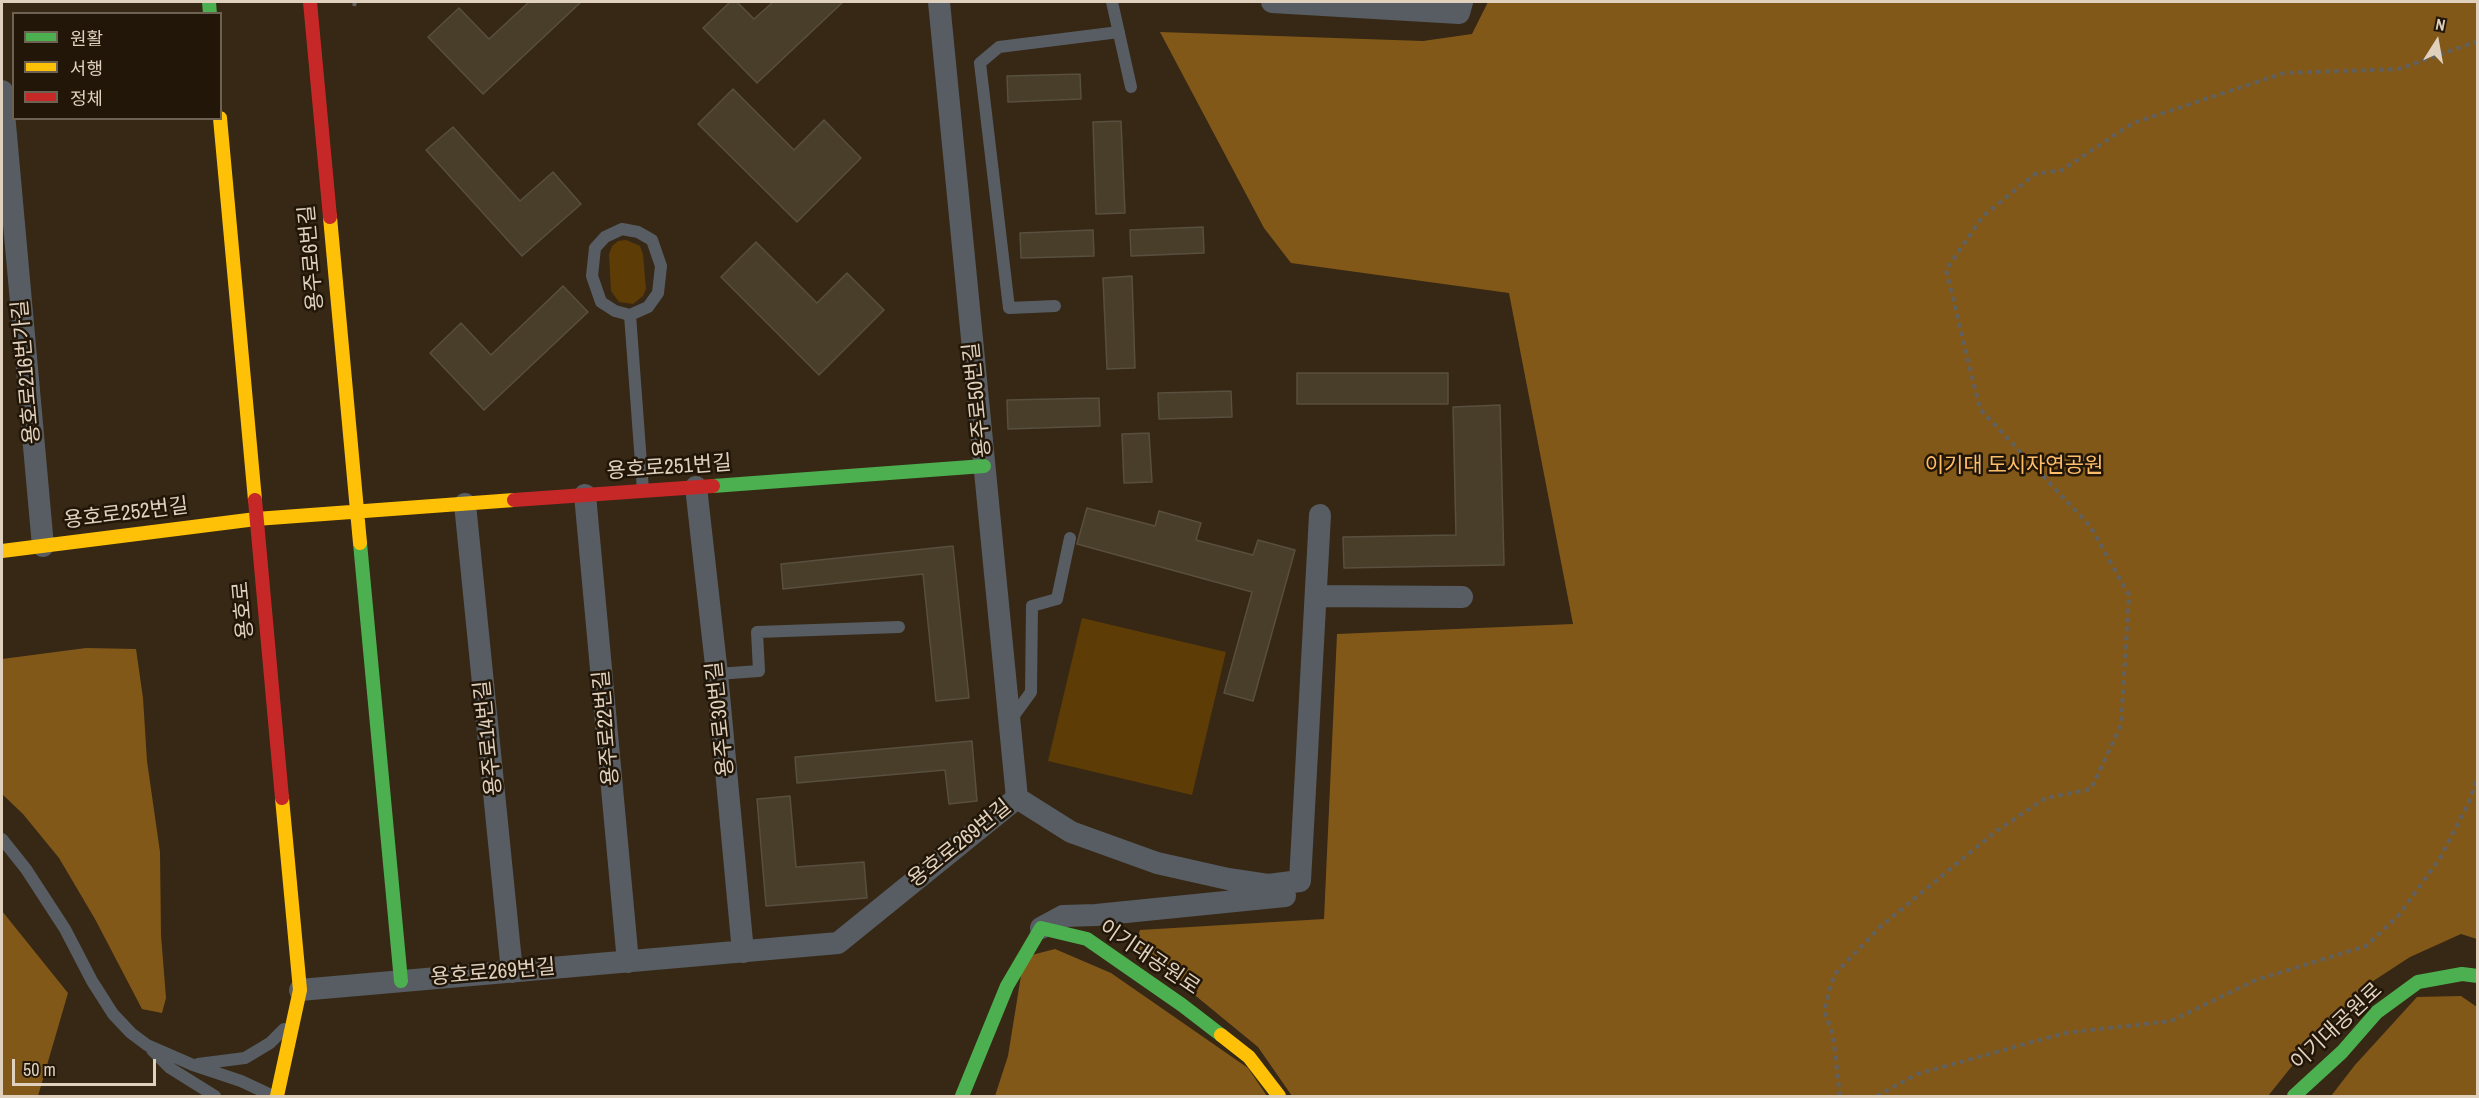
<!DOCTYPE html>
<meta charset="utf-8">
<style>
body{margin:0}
#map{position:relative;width:2479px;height:1098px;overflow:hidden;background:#362815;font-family:"Archivo Narrow","Noto Sans KR",sans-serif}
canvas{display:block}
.frame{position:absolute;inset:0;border:3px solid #e0d1bf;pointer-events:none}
.legend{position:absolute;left:12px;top:12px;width:210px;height:108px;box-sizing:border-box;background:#211608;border:2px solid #6d6151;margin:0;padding:8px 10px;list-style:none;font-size:18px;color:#e0d1bf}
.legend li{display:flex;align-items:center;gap:12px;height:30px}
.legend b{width:30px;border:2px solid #6d6151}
.north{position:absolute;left:2407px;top:12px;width:60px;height:60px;-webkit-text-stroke:4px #211608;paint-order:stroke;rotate:11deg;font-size:16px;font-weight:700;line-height:24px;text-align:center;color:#e0d1bf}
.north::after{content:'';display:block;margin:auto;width:21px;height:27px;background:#e0d1bf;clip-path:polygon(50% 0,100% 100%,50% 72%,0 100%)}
.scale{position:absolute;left:12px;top:1059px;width:144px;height:27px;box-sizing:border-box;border:3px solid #e0d1bf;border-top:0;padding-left:8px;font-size:18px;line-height:21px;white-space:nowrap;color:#e0d1bf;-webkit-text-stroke:4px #211608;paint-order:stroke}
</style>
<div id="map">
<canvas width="2479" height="1098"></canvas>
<div class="frame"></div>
<ul class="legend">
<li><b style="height:8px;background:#4caf50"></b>원활</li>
<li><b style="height:8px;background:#ffc107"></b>서행</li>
<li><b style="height:8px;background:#c62828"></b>정체</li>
</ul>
<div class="north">N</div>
<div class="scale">50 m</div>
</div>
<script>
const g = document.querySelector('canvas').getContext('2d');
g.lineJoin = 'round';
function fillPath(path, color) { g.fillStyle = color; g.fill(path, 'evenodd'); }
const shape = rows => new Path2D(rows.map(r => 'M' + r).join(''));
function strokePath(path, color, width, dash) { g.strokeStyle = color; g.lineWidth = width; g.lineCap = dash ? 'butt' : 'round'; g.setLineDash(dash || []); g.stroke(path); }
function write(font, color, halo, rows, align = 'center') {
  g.font = font + ' "Archivo Narrow","Noto Sans KR",sans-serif'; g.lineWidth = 5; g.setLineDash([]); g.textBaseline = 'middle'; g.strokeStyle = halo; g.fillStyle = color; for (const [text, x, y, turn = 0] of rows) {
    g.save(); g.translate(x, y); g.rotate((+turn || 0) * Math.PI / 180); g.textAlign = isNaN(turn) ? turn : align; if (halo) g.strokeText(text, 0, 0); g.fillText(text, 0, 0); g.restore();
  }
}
fillPath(shape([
 [626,240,640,246,643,254,646,289,643,296,633,304,619,302,611,291,609,254,612,246,618,241],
 [1082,618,1226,652,1192,795,1048,761]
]), '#5e3c06');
fillPath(shape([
 [1488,2,2477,2,2477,939,2461,934,2410,957,2364,987,2308,1046,2268,1096,1292,1096,1258,1047,1135,946,1140,930,1324,919,1337,634,1573,624,1509,293,1291,263,1264,228,1160,32,1423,41,1472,34],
 [86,648,136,649,143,698,147,761,160,852,161,935,166,998,162,1013,142,1009,95,919,59,858,23,814,2,794,2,659],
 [2,911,68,993,38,1096,2,1096],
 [1055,949,1111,973,1248,1068,1267,1096,995,1096,1008,1056,1024,957],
 [2461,996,2477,1007,2477,1096,2331,1096,2355,1065,2417,997]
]), '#825819');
const building = shape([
 [529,2,581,2,483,94,428,37,459,8,489,39,529,2],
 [730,2,737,2,754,19,773,2,843,2,757,83,703,28,730,2],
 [1080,74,1081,99,1008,102,1007,76,1080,74],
 [733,89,794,150,824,120,861,158,797,222,698,124,733,89],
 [1121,121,1125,213,1096,214,1093,122,1121,121],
 [453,127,520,201,553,172,581,204,522,256,426,150,453,127],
 [1203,227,1204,253,1131,256,1130,230,1203,227],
 [1093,230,1094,256,1021,258,1020,233,1093,230],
 [756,242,817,303,847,273,884,310,819,375,721,277,756,242],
 [1132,276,1135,368,1107,369,1103,278,1132,276],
 [563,286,588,312,484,410,430,353,461,323,491,355,563,286],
 [1297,373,1448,373,1448,404,1297,404,1297,373],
 [1231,391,1232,417,1159,419,1158,393,1231,391],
 [1099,398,1100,426,1008,429,1007,400,1099,398],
 [1500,405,1504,565,1344,568,1343,537,1456,535,1453,407,1500,405],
 [1149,433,1152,482,1124,483,1122,434,1149,433],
 [1087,508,1155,526,1159,511,1201,523,1196,540,1253,555,1258,540,1295,550,1253,701,1224,693,1252,592,1077,544,1087,508],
 [953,546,969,698,936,701,923,574,783,589,781,564,953,546],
 [972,741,977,801,949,804,945,770,797,783,795,757,972,741],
 [790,796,796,867,864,862,867,898,766,906,757,799,790,796]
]);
fillPath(building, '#483e2a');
strokePath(building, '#594f3e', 1.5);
strokePath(shape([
 [354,6,355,2],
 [1840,1096,1833,1035,1824,1010,1834,975,1880,927,1995,832,2046,798,2091,789,2121,725,2129,595,2090,526,1980,409,1946,270,1983,216,2035,174,2062,170,2133,123,2284,73,2399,69,2478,41],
 [1877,1096,1917,1074,2065,1033,2171,1021,2256,980,2366,946,2399,915,2440,858,2469,802,2478,776]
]), '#60605f', 4, [4.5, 4.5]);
strokePath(shape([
 [1112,2,1131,87],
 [622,229,638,232,652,240,661,266,658,293,648,307,630,315,615,311,601,302,592,276,595,248,605,237,622,229],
 [1055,306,1009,308,980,63,999,47,1119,32],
 [630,315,643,490],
 [717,674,759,671,757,632,899,627],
 [1010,721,1031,692,1032,606,1057,599,1070,538],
 [2,839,26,869,65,929,92,981,113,1014,131,1033,147,1045,193,1065,241,1081,273,1096],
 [152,1050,170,1068,215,1096],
 [198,1064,245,1058,270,1043,284,1029]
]), '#575d63', 12);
strokePath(shape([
 [939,2,1017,798],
 [1272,2,1459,13,1462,2],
 [2,91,43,546],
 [696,487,717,674,743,952],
 [585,495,628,962],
 [465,504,512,972],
 [1317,596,1462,597],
 [1017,798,1071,832,1157,863,1228,879,1268,885,1300,881,1320,515],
 [1041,928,1063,916,1096,915,1285,896],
 [300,990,838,943,1017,798]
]), '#575d63', 22);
strokePath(shape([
 [209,2,210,14],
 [713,486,984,466],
 [360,543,401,981],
 [962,1096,1007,986,1041,928,1087,939,1182,1005,1221,1035],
 [2294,1096,2342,1052,2377,1012,2418,982,2462,974,2478,976]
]), '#4caf50', 14);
strokePath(shape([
 [220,118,255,500],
 [330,217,360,543],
 [2,551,256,519,514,500],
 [1221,1035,1249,1057,1279,1096],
 [277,1096,300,990,282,798]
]), '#ffc107', 14);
strokePath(shape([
 [310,2,330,217],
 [255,500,282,798],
 [514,500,713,486]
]), '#c62828', 14);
write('21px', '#e0d1bf', '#211608', [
 ["용주로6번길",312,258,-95],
 ["용호로216번가길",27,372,-95],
 ["용주로50번길",978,400,-96],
 ["용호로251번길",669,468,-4],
 ["용호로252번길",126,514,-7],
 ["용호로",244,610,-95],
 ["용주로30번길",721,719,-96],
 ["용주로22번길",607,728,-95],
 ["용주로14번길",489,738,-96],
 ["용호로269번길",960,844,-39],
 ["이기대공원로",1149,958,34],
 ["용호로269번길",493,973,-5],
 ["이기대공원로",2337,1027,-43]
]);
write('21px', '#febd69', '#211608', [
 ["이기대 도시자연공원",2014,466]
]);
</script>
